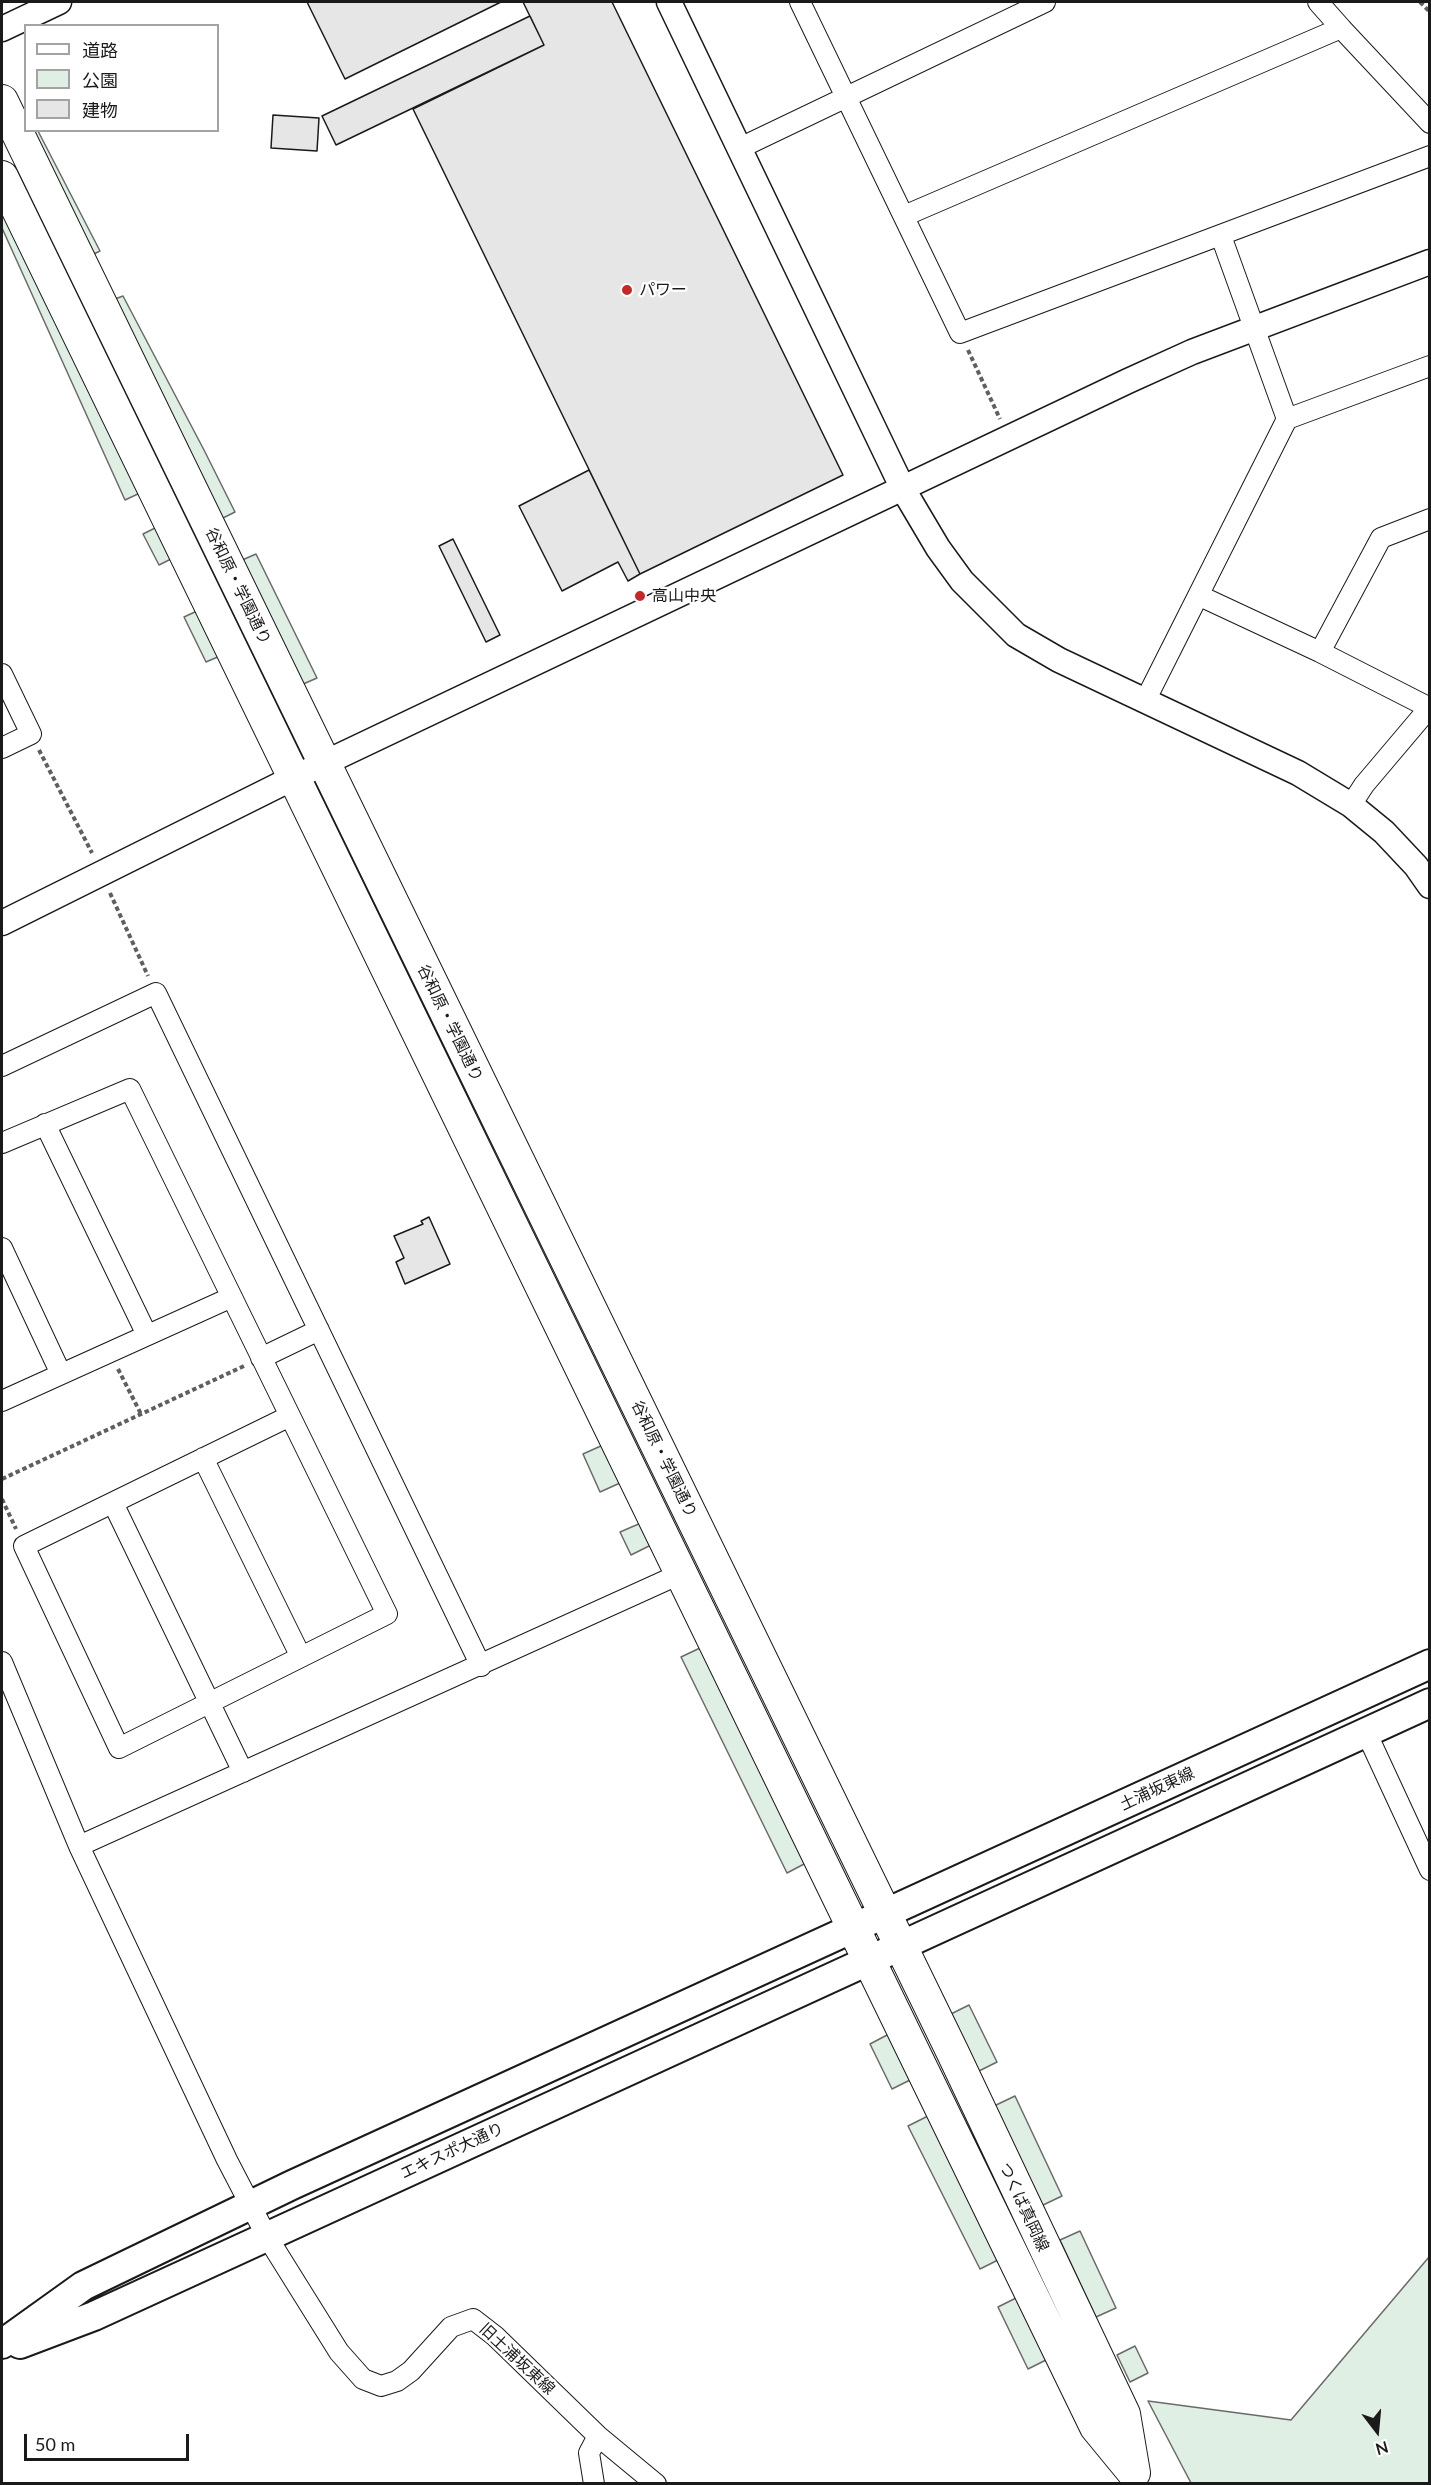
<!DOCTYPE html>
<meta charset="utf-8">
<style>
body{margin:0}
#map{position:relative;width:1431px;height:2485px;overflow:hidden;background:#fff;font-family:Lato,"Noto Sans JP",sans-serif}
canvas{display:block}
.frame{position:absolute;inset:0;border:3px solid #1a1a1a;pointer-events:none}
.legend{position:absolute;left:24px;top:24px;width:195px;height:108px;box-sizing:border-box;background:#fff;border:2px solid #a3a3a3;margin:0;padding:8px 10px;list-style:none;font-size:18px;color:#1a1a1a}
.legend li{display:flex;align-items:center;gap:12px;height:30px}
.legend b{width:30px;border:2px solid #a3a3a3}
.north{position:absolute;left:1347px;top:2401px;width:60px;height:60px;-webkit-text-stroke:4px #fff;paint-order:stroke;rotate:164deg;font-size:16px;font-weight:700;line-height:24px;text-align:center;color:#1a1a1a}
.north::after{content:'';display:block;margin:auto;width:21px;height:27px;background:#1a1a1a;clip-path:polygon(50% 0,100% 100%,50% 72%,0 100%)}
.scale{position:absolute;left:24px;top:2434px;width:165px;height:27px;box-sizing:border-box;border:3px solid #1a1a1a;border-top:0;padding-left:8px;font-size:18px;line-height:21px;white-space:nowrap;color:#1a1a1a;-webkit-text-stroke:4px #fff;paint-order:stroke}
</style>
<div id="map">
<canvas width="1431" height="2485"></canvas>
<div class="frame"></div>
<ul class="legend">
<li><b style="height:8px;background:#fff"></b>道路</li>
<li><b style="height:16px;background:#e0efe3"></b>公園</li>
<li><b style="height:16px;background:#e6e6e6"></b>建物</li>
</ul>
<div class="north">N</div>
<div class="scale">50 m</div>
</div>
<script>
const g = document.querySelector('canvas').getContext('2d');
g.lineJoin = 'round';
function fillPath(path, color) { g.fillStyle = color; g.fill(path, 'evenodd'); }
const shape = rows => new Path2D(rows.map(r => 'M' + r).join(''));
function strokePath(path, color, width, dash) { g.strokeStyle = color; g.lineWidth = width; g.lineCap = dash ? 'butt' : 'round'; g.setLineDash(dash || []); g.stroke(path); }
function write(font, color, halo, rows, align = 'center') {
  g.font = font + ' Lato,"Noto Sans JP",sans-serif'; g.lineWidth = 4.5; g.setLineDash([]); g.textBaseline = 'middle'; g.strokeStyle = halo; g.fillStyle = color; for (const [text, x, y, turn = 0] of rows) {
    g.save(); g.translate(x, y); g.rotate((+turn || 0) * Math.PI / 180); g.textAlign = isNaN(turn) ? turn : align; if (halo) g.strokeText(text, 0, 0); g.fillText(text, 0, 0); g.restore();
  }
}
const green = shape([
 [32,131,38,131,100,251,92,255,32,131],
 [2,208,140,493,125,500,2,228,2,208],
 [123,296,204,450,235,512,221,519,115,299,123,296],
 [157,527,173,558,159,565,143,534,157,527],
 [256,554,317,678,301,685,240,561,256,554],
 [197,611,220,656,206,662,184,617,197,611],
 [603,1445,620,1483,600,1492,583,1454,603,1445],
 [641,1523,651,1545,631,1555,620,1532,641,1523],
 [700,1648,806,1863,787,1873,681,1657,700,1648],
 [969,2005,997,2062,977,2072,949,2015,969,2005],
 [889,2034,912,2079,892,2089,870,2044,889,2034],
 [1015,2096,1062,2196,1041,2206,994,2106,1015,2096],
 [928,2116,1000,2259,980,2269,908,2126,928,2116],
 [1080,2231,1116,2308,1096,2317,1060,2240,1080,2231],
 [1429,2257,1429,2483,1191,2483,1148,2401,1291,2420,1429,2257],
 [1018,2297,1048,2359,1028,2369,998,2307,1018,2297],
 [1135,2346,1148,2373,1130,2382,1117,2355,1135,2346]
]);
fillPath(green, '#e0efe3');
strokePath(green, '#6a6a6a', 1.5);
const building = shape([
 [307,2,501,2,345,79,307,2],
 [523,2,612,2,843,475,640,574,413,109,544,45,523,2],
 [530,16,544,45,336,145,322,116,530,16],
 [273,115,319,118,317,151,271,148,273,115],
 [589,470,640,574,628,581,618,562,562,591,519,506,589,470],
 [453,539,500,635,486,642,439,546,453,539],
 [429,1217,450,1264,405,1284,396,1262,404,1258,394,1236,423,1224,421,1221,429,1217]
]);
fillPath(building, '#e6e6e6');
strokePath(building, '#1a1a1a', 1.5);
const minor = shape([
 [800,2,960,333,1430,156],
 [1341,28,1430,123],
 [740,148,1045,2],
 [904,216,1341,28,1318,2],
 [1221,236,1287,419],
 [1200,596,1320,652,1430,708],
 [1320,652,1381,538,1430,519],
 [2,674,31,734,2,748],
 [1145,701,1287,419,1430,366],
 [1351,805,1364,785,1430,707],
 [2,1066,156,993,481,1666],
 [45,1124,147,1335],
 [2,1143,130,1089,387,1614,119,1748,24,1546,290,1416],
 [2,1248,61,1374],
 [261,1358,319,1330],
 [2,1401,232,1297],
 [203,1458,301,1657],
 [113,1503,243,1772],
 [2,1662,79,1846,227,2160,266,2235,339,2352,363,2379,381,2386,397,2381,411,2371,451,2327,473,2319,495,2336,598,2436,656,2484],
 [1366,1732,1430,1870],
 [79,1846,680,1574],
 [594,2484,589,2453,598,2436]
]);
const tertiary = shape([
 [669,2,903,489,938,548,962,581,1016,635,1059,660,1298,773,1351,805,1384,832,1416,866,1430,886],
 [2,29,59,2],
 [2,923,293,778,1128,381,1192,352,1430,262]
]);
const secondary = shape([
 [2,2344,83,2286,292,2185,1430,1664],
 [20,2344,94,2316,1430,1703]
]);
const primary = shape([
 [2,101,952,2051,1124,2414,1134,2473],
 [2,177,1096,2427,1133,2472]
]);
strokePath(minor, '#1a1a1a', 22);
strokePath(tertiary, '#1a1a1a', 27);
strokePath(secondary, '#1a1a1a', 32);
strokePath(primary, '#1a1a1a', 34);
strokePath(shape([
 [1420,2,1430,12],
 [968,350,1000,419],
 [39,750,92,853],
 [110,893,148,976],
 [118,1369,141,1414],
 [2,1479,244,1366],
 [2,1499,16,1529]
]), '#5f5f5f', 4, [4.5, 3]);
strokePath(minor, '#fff', 20);
strokePath(tertiary, '#fff', 24);
strokePath(secondary, '#fff', 28);
strokePath(primary, '#fff', 32);
for (const [x, y, r, color] of [
 [627,290,6,"#c62828"],
 [640,596,6,"#c62828"]
]) { const dot = new Path2D(); dot.arc(x, y, r, 0, 2 * Math.PI); g.fillStyle = color; g.fill(dot); strokePath(dot, '#fff', 2); }
write('16px', '#1a1a1a', '#fff', [
 ["パワー",639,290],
 ["高山中央",652,596]
], 'left');
write('16px', '#1a1a1a', '#fff', [
 ["谷和原・学園通り",238,586,64],
 ["谷和原・学園通り",450,1023,64],
 ["谷和原・学園通り",664,1459,64],
 ["土浦坂東線",1157,1789,-25],
 ["エキスポ大通り",452,2151,-25],
 ["つくば真岡線",1024,2207,65],
 ["旧土浦坂東線",517,2359,43]
]);
</script>
